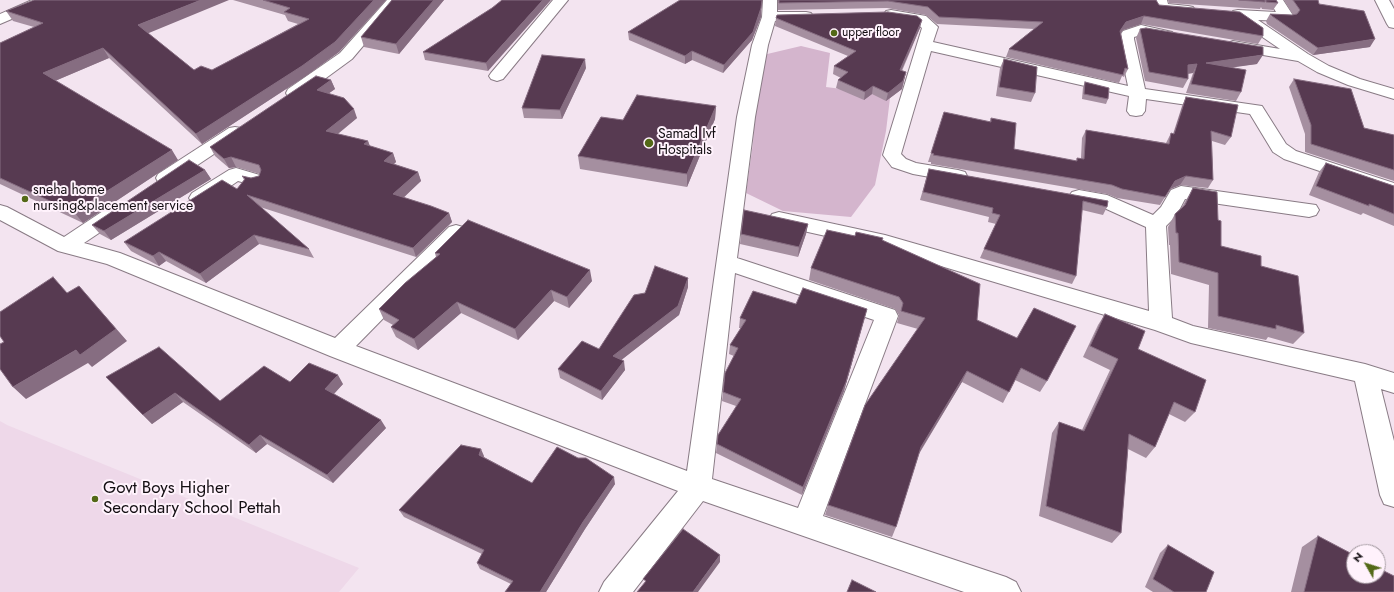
<!DOCTYPE html>
<style>
body{margin:0}
#map{position:relative;width:1394px;height:592px;overflow:hidden;background:#f3e4f0;font-family:Jost,sans-serif}
canvas{display:block}
.north{position:absolute;left:1346px;top:544px;width:40px;height:40px;box-sizing:border-box;background:#fff2fc;border:1px solid #a1979e;border-radius:50%;rotate:309deg;font-size:11px;font-weight:700;line-height:16px;text-align:center;color:#130e12}
.north::after{content:'';display:block;margin:auto;width:14px;height:18px;background:#536917;clip-path:polygon(50% 0,100% 100%,50% 72%,0 100%)}
</style>
<div id="map">
<canvas width="1394" height="592"></canvas>
<div class="north">N</div>
</div>
<script>
const g = document.querySelector('canvas').getContext('2d');
g.lineJoin = 'round';
function fillPath(path, color) { g.fillStyle = color; g.fill(path, 'evenodd'); }
const shape = rows => new Path2D(rows.map(r => 'M' + r).join(''));
function strokePath(path, color, width, dash) { g.strokeStyle = color; g.lineWidth = width; g.lineCap = dash ? 'butt' : 'round'; g.setLineDash(dash || []); g.stroke(path); }
function write(font, color, halo, rows, align = 'center') {
  g.font = font + ' Jost,sans-serif'; g.lineWidth = 4; g.setLineDash([]); g.textBaseline = 'middle'; g.strokeStyle = halo; g.fillStyle = color; for (const [text, x, y, turn = 0] of rows) {
    g.save(); g.translate(x, y); g.rotate((+turn || 0) * Math.PI / 180); g.textAlign = isNaN(turn) ? turn : align; if (halo) g.strokeText(text, 0, 0); g.fillText(text, 0, 0); g.restore();
  }
}
fillPath(shape([
 [0,421,7,425,359,568,339,592,0,592]
]), '#eed8e9');
fillPath(shape([
 [801,46,830,53,826,87,874,93,890,98,886,131,875,185,851,217,783,211,746,193,753,143,755,105,763,55]
]), '#d4b5cd');
const minor = shape([
 [387,0,402,0,352,59,300,97,294,98,288,97,286,93,288,89,340,53,387,0],
 [553,0,568,0,503,79,497,81,491,79,489,76,491,73,553,0],
 [763,0,777,0,777,12,806,12,811,13,813,16,811,19,806,20,775,21,768,45,755,117,737,258,895,310,898,316,823,516,1006,577,1016,582,1021,592,964,592,703,501,633,592,599,592,604,582,678,491,330,356,107,264,58,251,0,220,0,205,7,207,64,237,112,205,119,203,126,205,129,210,126,215,84,243,120,253,335,338,449,227,456,225,463,227,466,232,463,237,356,346,687,471,737,117,752,45,762,17,763,0],
 [735,273,874,320,798,508,712,479,735,273],
 [1153,0,1167,0,1168,4,1188,6,1193,7,1195,10,1193,13,1188,14,1161,12,1156,11,1154,8,1153,0],
 [1269,0,1283,0,1294,17,1292,20,1287,21,1258,20,1308,54,1329,66,1360,79,1394,89,1394,99,1348,85,1317,72,1298,61,1228,49,1225,46,1228,43,1233,41,1280,49,1233,17,1231,14,1233,11,1238,10,1276,12,1269,0],
 [1375,0,1389,0,1394,9,1394,28,1389,27,1387,24,1375,0],
 [891,10,926,16,938,27,933,42,1128,86,1118,39,1123,31,1141,25,1172,32,1175,35,1172,38,1167,40,1142,35,1134,37,1134,39,1145,89,1262,106,1286,144,1296,151,1394,183,1394,196,1284,159,1273,152,1250,114,1146,99,1145,111,1142,115,1136,116,1130,115,1127,111,1129,96,931,51,901,154,906,159,916,163,958,170,965,172,967,176,965,180,958,182,913,174,892,167,883,155,922,28,916,23,886,17,884,14,886,11,891,10],
 [235,127,241,128,244,132,241,136,172,182,165,184,158,182,156,178,158,174,229,128,235,127],
 [236,168,263,176,265,180,263,184,256,186,238,181,206,203,199,204,192,203,189,198,192,193,229,170,236,168],
 [1181,186,1316,205,1319,210,1316,215,1309,217,1185,199,1176,216,1166,226,1172,318,1193,326,1365,364,1394,373,1394,393,1381,389,1394,441,1394,507,1384,504,1380,495,1355,381,1191,343,1155,330,884,249,772,224,769,219,772,214,779,212,885,235,1149,311,1146,227,1102,207,1072,200,1069,196,1072,192,1079,190,1107,195,1153,215,1161,207,1171,190,1181,186]
]);
const primary = shape([
 [32,0,51,0,49,3,0,24,0,14,32,0]
]);
strokePath(minor, '#897b85', 2);
strokePath(primary, '#897b85', 2);
fillPath(minor, '#fff');
fillPath(primary, '#fff');
fillPath(shape([
 [233,0,386,0,339,52,306,76,202,144,109,58,55,81,178,160,83,223,0,184,0,43,34,27,13,21,6,11,148,33,194,70,212,70,298,24,288,21,285,15],
 [392,0,444,0,399,54,364,47,361,37],
 [762,0,761,17,752,40,723,73,692,60,685,64,629,40,628,32],
 [778,0,1156,0,1159,5,1263,36,1258,44,1141,24,1123,30,1121,33,1128,69,1124,77,1122,76,1119,83,1006,57,1009,49,1034,29,937,24,926,15,887,8,778,10],
 [1168,0,1276,0,1278,3,1273,10,1262,9,1261,7,1260,9,1169,3],
 [1284,0,1318,0,1319,4,1370,47,1313,55,1267,24,1266,21,1270,14,1293,15],
 [492,8,488,71,425,60,423,52],
 [776,18,920,28,902,71,906,72,902,89,886,101,872,94,864,100,836,88,838,80,841,78,833,74,834,66,848,56,775,26],
 [1140,29,1257,64,1231,67,1241,92,1236,101,1186,93,1193,73,1188,74,1188,79,1183,88,1145,81,1136,38],
 [1004,59,1035,93,1031,102,996,96,1000,68],
 [586,68,562,119,524,118,522,108],
 [1294,79,1364,128,1394,135,1394,181,1305,152,1305,134,1289,87],
 [331,80,335,89,329,93,357,118,338,134,368,141,370,146,393,153,396,162,394,164,418,172,421,181,403,197,449,213,452,222,416,257,260,207,309,249,314,258,259,244,206,283,166,261,159,266,131,251,124,242,237,189,244,180,242,176,251,178,259,176,260,174,236,167,229,168,215,156,210,147],
 [1085,82,1108,99,1106,104,1082,99,1083,87],
 [1186,97,1231,137,1225,145,1212,141,1213,180,1208,188,1180,185,1170,189,1160,205,1117,198,1107,194,931,164,931,162,928,162,931,153,990,121,991,118,1014,149,1076,161,1077,158,1081,158,1082,138,1086,130,1166,143,1171,133,1173,134,1182,106],
 [716,106,715,119,687,187,580,169,578,156],
 [1326,163,1394,186,1394,226,1363,213,1361,215,1309,195,1319,172],
 [929,169,1108,201,1107,207,1103,215,1082,210,1076,276,1072,284,980,258,984,249,996,224,988,222,989,217,920,200],
 [205,170,211,179,111,240,100,234,92,225],
 [1193,188,1218,220,1221,246,1261,266,1304,333,1293,344,1268,337,1266,340,1208,328,1209,285,1171,274,1170,245,1169,245,1168,227,1175,214,1182,207],
 [808,224,806,234,798,257,740,244,741,234],
 [882,240,977,320,1047,381,1040,392,1015,380,1003,403,962,382,919,454,896,527,892,537,825,515,828,505,918,329,897,323,899,315,895,309,809,280,811,268],
 [435,253,592,281,569,308,554,301,518,340,461,313,418,350,396,337,391,327,393,325,384,320,379,309,436,257],
 [688,278,688,287,679,315,621,360,625,370,602,400,560,378,558,369,599,349,645,293],
 [796,304,867,309,844,391,802,495,716,453,717,444,736,406,722,401,723,392,734,356,729,354,730,345,741,328,739,328,740,318],
 [1105,314,1195,412,1185,422,1169,414,1155,447,1146,458,1128,449,1121,533,1112,543,1039,516,1052,433,1059,422,1082,430,1110,370,1083,357,1098,325],
 [106,377,220,401,290,382,343,384,334,394,386,428,333,483,267,444,256,453,183,402,152,424],
 [484,456,484,457,532,483,615,484,585,529,546,592,505,592,511,584,480,569,477,563,482,554,404,517,399,510],
 [1318,536,1394,592,1291,592,1302,547],
 [1168,545,1206,592,1153,592,1145,587,1160,553]
]), '#a58fa0');
fillPath(shape([
 [201,0,229,0,144,35,138,25],
 [374,0,386,0,339,52,306,76,202,144,196,134],
 [434,0,444,0,399,54,396,44],
 [543,0,551,0,488,71,486,63],
 [761,8,761,17,752,40,723,73,724,65],
 [1144,16,1141,24,1123,30,1117,38,1120,31,1126,22],
 [922,20,920,28,898,78,900,70],
 [1375,39,1370,47,1313,55,1318,48],
 [103,48,109,58,50,83,43,73],
 [692,51,692,60,685,64,685,56],
 [1263,55,1257,64,1201,72,1206,63],
 [585,59,586,68,562,119,560,110],
 [1197,64,1193,73,1183,74,1188,65],
 [906,72,902,89,886,101,888,93],
 [331,80,335,89,321,99,317,90],
 [873,86,872,94,864,100,865,92],
 [716,106,715,119,687,187,687,174],
 [354,109,357,118,330,140,326,131],
 [368,141,371,150,364,144],
 [172,150,178,160,83,223,74,212],
 [393,153,396,162,387,170,384,161],
 [231,157,236,167,229,168,224,159],
 [205,170,211,179,111,240,104,231],
 [418,172,421,181,397,204,393,194],
 [1186,176,1180,185,1170,189,1175,181],
 [449,213,452,222,416,257,413,248],
 [808,224,806,234,798,257,799,247],
 [254,235,259,244,206,283,200,274],
 [159,252,166,261,159,266,153,256],
 [590,270,592,281,569,308,567,297],
 [688,278,688,287,679,315,615,365,613,356],
 [79,286,127,341,92,367,88,363,26,399,13,387,76,350],
 [551,290,554,301,518,340,515,329],
 [457,302,461,313,418,350,414,339],
 [867,309,844,391,802,495,803,487],
 [624,361,625,370,602,400,601,391],
 [967,371,962,382,916,458,921,447],
 [338,375,343,384,330,398,325,389],
 [175,393,183,402,152,424,143,415],
 [381,420,386,428,333,483,327,475],
 [260,435,267,444,256,453,249,445],
 [481,449,484,456,482,462,479,455],
 [614,477,615,484,585,529,546,592,540,592,583,522],
 [720,555,720,562,698,592,693,592]
]), '#866d81');
const building = shape([
 [34,0,201,0,138,25,194,70,201,66,212,70,309,19,284,12,290,8,263,0,374,0,335,42,302,66,196,134,103,48,43,73,172,150,74,212,0,178,0,43,43,23,6,11,34,0],
 [392,0,434,0,396,44,361,37,392,0],
 [502,0,543,0,486,63,423,52,492,8,502,0],
 [680,0,762,0,761,8,753,32,724,65,692,51,685,56,628,32,680,0],
 [779,0,1156,0,1159,5,1240,12,1263,28,1263,36,1144,16,1126,22,1120,31,1128,69,1125,68,1123,75,1009,49,1043,22,939,17,928,7,888,1,779,3,779,0],
 [1239,0,1265,0,1265,2,1239,0],
 [1266,0,1276,0,1278,3,1266,2,1266,0],
 [1293,0,1318,0,1319,4,1364,11,1375,39,1318,48,1272,16,1270,14,1292,15,1297,14,1300,10,1293,0],
 [888,12,917,16,922,20,900,70,906,72,903,81,888,93,873,86,865,92,838,80,848,72,834,66,856,51,776,18,777,15,888,12],
 [1146,28,1263,47,1263,55,1206,63,1246,70,1241,92,1191,84,1197,64,1188,65,1188,79,1149,72,1140,29,1146,28],
 [542,55,585,59,560,110,522,108,542,55],
 [1004,59,1037,67,1035,93,999,87,1004,59],
 [316,76,331,80,317,90,344,98,354,109,326,131,368,141,364,144,393,153,384,161,418,172,393,194,431,206,449,213,413,248,247,195,309,249,254,235,200,274,159,252,153,256,124,242,222,180,237,189,245,179,242,176,251,178,259,176,261,170,259,165,231,157,224,159,210,147,316,76],
 [1294,79,1351,89,1364,128,1394,135,1394,170,1311,144,1311,125,1294,79],
 [1085,82,1109,88,1108,99,1084,94,1085,82],
 [637,95,716,106,687,174,578,156,601,117,623,120,637,95],
 [1186,97,1238,105,1231,137,1211,131,1213,180,1186,176,1175,181,1165,197,1122,189,1112,185,933,155,934,154,931,153,944,112,991,122,991,118,1016,123,1014,149,1077,161,1077,158,1084,159,1086,130,1169,144,1171,133,1174,134,1186,97],
 [189,160,205,170,104,231,92,225,189,160],
 [1326,163,1394,186,1394,214,1369,204,1369,206,1316,186,1326,163],
 [929,169,1108,201,1107,207,1083,201,1076,276,984,249,1000,215,992,213,993,208,923,192,929,169],
 [1193,188,1217,192,1218,220,1221,221,1221,246,1261,256,1261,266,1298,276,1304,333,1276,325,1276,329,1218,316,1218,273,1179,262,1178,233,1176,233,1175,214,1185,205,1193,188],
 [744,210,808,224,799,247,741,234,744,210],
 [468,220,590,270,567,297,551,290,515,329,457,302,414,339,391,327,399,320,379,309,405,283,440,254,435,253,468,220],
 [827,230,855,236,856,232,883,238,882,240,980,284,977,320,1017,338,1034,308,1076,326,1047,381,1021,368,1009,392,967,371,921,447,896,527,828,505,865,405,925,318,901,311,903,303,899,297,811,268,827,230],
 [655,266,688,278,678,306,613,356,624,361,601,391,558,369,582,341,599,349,634,295,645,293,655,266],
 [53,277,67,293,79,286,116,329,80,355,76,350,13,387,0,369,0,344,4,342,0,336,0,312,53,277],
 [803,288,867,309,846,382,803,487,717,444,718,435,741,399,723,392,725,373,738,348,730,345,746,320,740,318,753,291,796,304,803,288],
 [1105,314,1145,331,1138,349,1206,380,1195,412,1174,402,1155,447,1129,434,1121,533,1046,506,1059,422,1084,431,1118,359,1090,346,1105,314],
 [159,347,220,401,264,366,290,382,309,363,338,375,325,389,381,420,327,475,260,435,249,445,175,393,143,415,106,377,159,347],
 [461,445,481,449,479,455,532,483,557,447,578,458,586,458,614,477,583,522,540,592,505,592,513,581,477,563,484,550,399,510,461,445],
 [683,529,720,555,693,592,637,592,646,581,643,579,683,529],
 [1318,536,1354,555,1354,576,1378,576,1378,568,1394,576,1394,592,1304,592,1318,536],
 [1168,545,1214,572,1206,592,1174,592,1153,579,1168,545],
 [852,580,876,592,847,592,852,580]
]);
fillPath(building, '#573a51');
strokePath(building, '#866d81', 1);
for (const [x, y, r, color] of [
 [834,33,4,"#536917"],
 [649,143,5,"#536917"],
 [25,199,4,"#536917"],
 [95,499,4,"#536917"]
]) { const dot = new Path2D(); dot.arc(x, y, r, 0, 2 * Math.PI); g.fillStyle = color; g.fill(dot); strokePath(dot, '#fff2fc', 1.5); }
write('12px', '#130e12', '#fff2fc', [
 ["upper floor",842,33]
], 'left');
write('14px', '#130e12', '#fff2fc', [
 ["Samad Ivf",658,135],
 ["Hospitals",658,151],
 ["sneha home",33,191],
 ["nursing&placement service",33,207]
], 'left');
write('17px', '#130e12', '#fff2fc', [
 ["Govt Boys Higher",103,489],
 ["Secondary School Pettah",103,509]
], 'left');
</script>
